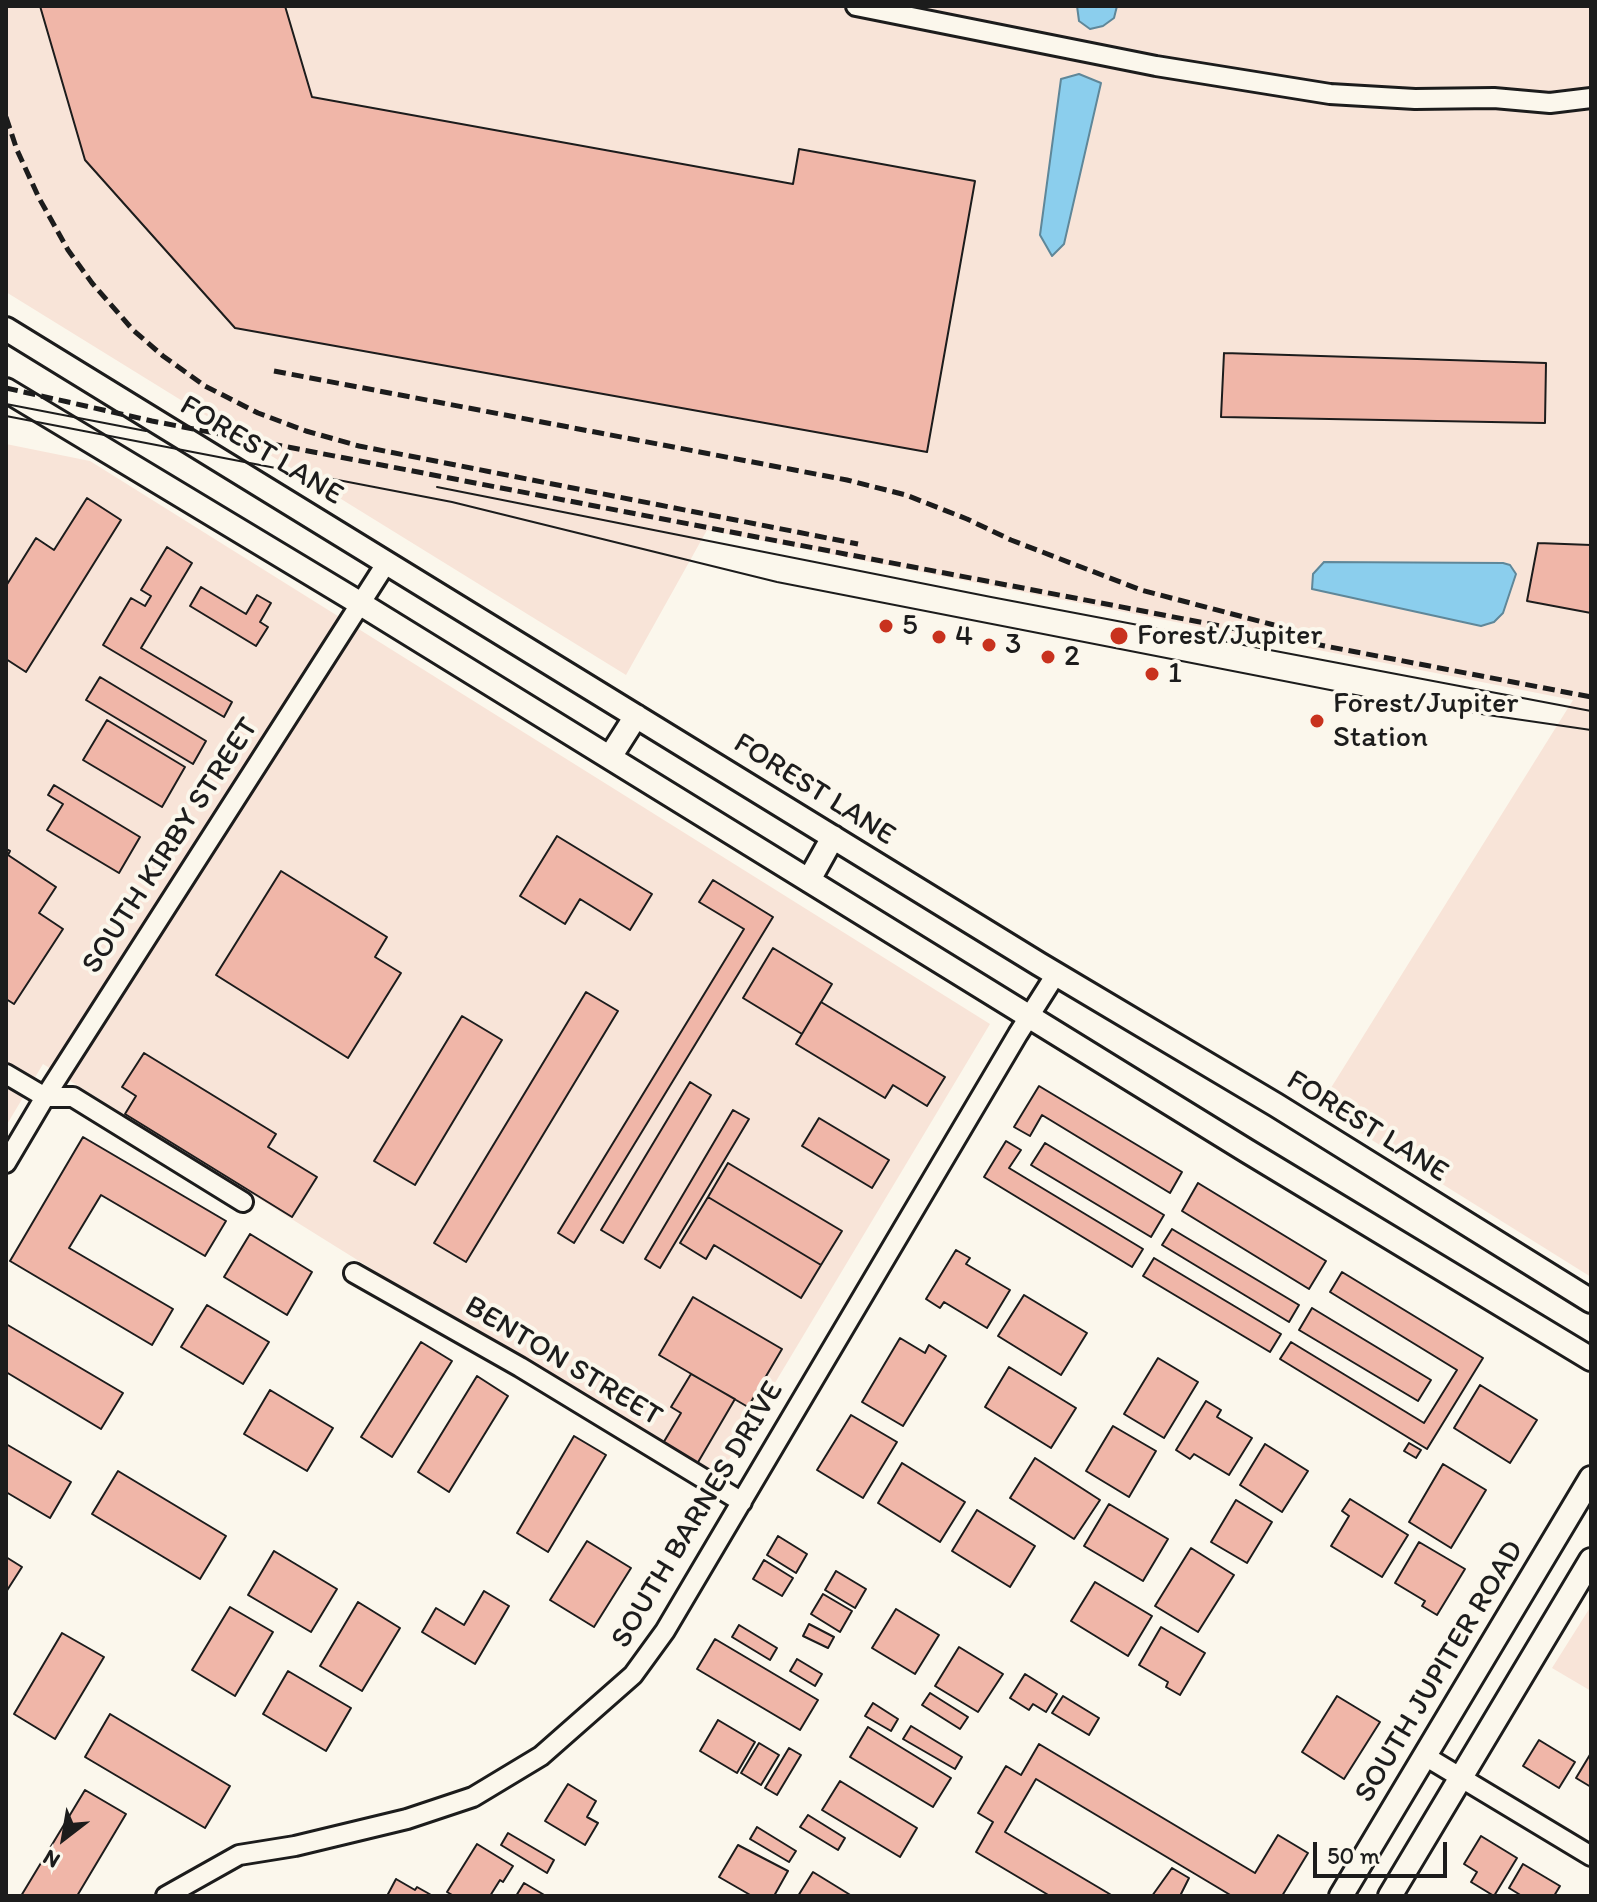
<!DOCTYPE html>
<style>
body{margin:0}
#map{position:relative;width:1597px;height:1902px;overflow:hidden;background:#fbf7ec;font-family:Itim,sans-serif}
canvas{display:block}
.frame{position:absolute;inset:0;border:8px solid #1c1c1c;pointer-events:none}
.north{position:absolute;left:24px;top:1798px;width:80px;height:80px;-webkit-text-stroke:6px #fbf7ec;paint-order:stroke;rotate:211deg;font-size:22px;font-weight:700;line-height:32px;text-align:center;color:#1c1c1c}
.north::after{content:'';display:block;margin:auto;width:28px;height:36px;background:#1c1c1c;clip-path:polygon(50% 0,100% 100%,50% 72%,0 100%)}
.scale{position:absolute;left:1313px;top:1842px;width:134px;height:36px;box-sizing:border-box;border:4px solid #1c1c1c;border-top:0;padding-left:10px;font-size:24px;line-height:28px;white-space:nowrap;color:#1c1c1c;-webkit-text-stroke:6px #fbf7ec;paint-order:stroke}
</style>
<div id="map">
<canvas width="1597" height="1902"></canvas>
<div class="frame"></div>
<div class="north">N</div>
<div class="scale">50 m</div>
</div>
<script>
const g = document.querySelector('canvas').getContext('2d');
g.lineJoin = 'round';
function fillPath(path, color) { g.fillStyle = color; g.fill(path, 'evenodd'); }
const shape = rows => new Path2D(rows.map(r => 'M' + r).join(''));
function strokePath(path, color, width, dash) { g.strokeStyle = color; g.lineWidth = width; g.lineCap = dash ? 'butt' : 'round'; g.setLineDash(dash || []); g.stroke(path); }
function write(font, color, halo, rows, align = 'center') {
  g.font = font + ' Itim,sans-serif'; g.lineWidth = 8; g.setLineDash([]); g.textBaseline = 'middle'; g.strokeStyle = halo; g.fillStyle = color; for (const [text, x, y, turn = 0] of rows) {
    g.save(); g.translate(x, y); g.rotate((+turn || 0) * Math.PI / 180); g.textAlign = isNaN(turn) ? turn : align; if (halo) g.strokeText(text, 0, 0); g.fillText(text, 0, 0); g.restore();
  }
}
fillPath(shape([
 [6,6,1591,6,1591,1277,1319,1107,1573,700,707,530,626,675,6,292],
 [6,444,90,461,990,1024,715,1483,43,1064,6,1126],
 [1591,1606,1591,1691,1552,1668]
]), '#f8e4d8');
const water = shape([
 [1077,6,1117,6,1114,18,1103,26,1090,29,1079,21,1077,6],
 [1079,74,1101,83,1064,244,1052,256,1040,235,1061,79,1079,74],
 [1324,562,1503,563,1510,565,1516,574,1503,613,1494,622,1481,626,1312,589,1313,574,1324,562]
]);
fillPath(water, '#8bceed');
strokePath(water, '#5f8799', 2);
const building = shape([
 [40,6,285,6,312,97,793,184,799,149,975,181,927,452,235,328,85,160,40,6],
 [1224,353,1546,363,1545,423,1221,417,1224,353],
 [87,498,121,520,26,672,6,659,6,586,36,538,54,550,87,498],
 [1538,543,1591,545,1591,613,1527,601,1538,543],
 [167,547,192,563,141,648,232,702,224,717,103,645,131,598,145,606,151,596,141,590,167,547],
 [201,587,246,614,257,595,271,603,260,622,268,627,256,646,190,606,201,587],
 [100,677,206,741,193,764,86,700,100,677],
 [107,720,185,767,162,807,83,760,107,720],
 [54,785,140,837,119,873,47,830,63,804,48,795,54,785],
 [557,836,652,894,630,930,580,899,565,924,520,896,557,836],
 [6,849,10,851,8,855,56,887,39,913,63,929,14,1004,6,999,6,849],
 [281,871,387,937,375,957,401,973,348,1058,216,975,281,871],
 [713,880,773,917,574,1243,558,1233,744,929,699,902,713,880],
 [773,948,832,984,802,1034,743,998,773,948],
 [586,992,618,1011,466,1262,434,1243,586,992],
 [821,1002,945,1077,927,1106,893,1085,885,1098,796,1044,821,1002],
 [462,1016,502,1040,415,1185,374,1161,462,1016],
 [144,1053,276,1134,268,1147,317,1177,292,1217,125,1114,136,1096,122,1087,144,1053],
 [690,1082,711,1095,623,1243,601,1230,690,1082],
 [1039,1086,1182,1172,1170,1193,1042,1115,1030,1136,1014,1127,1039,1086],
 [733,1110,749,1119,660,1268,645,1259,733,1110],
 [819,1118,889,1160,872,1188,802,1146,819,1118],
 [83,1137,226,1221,205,1256,101,1195,69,1248,173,1309,152,1345,10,1261,83,1137],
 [1006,1141,1021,1150,1009,1168,1143,1249,1132,1267,984,1177,1006,1141],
 [1045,1143,1164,1215,1151,1237,1031,1165,1045,1143],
 [728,1163,842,1231,821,1265,708,1197,728,1163],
 [1198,1183,1326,1261,1309,1289,1182,1211,1198,1183],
 [708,1197,821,1265,801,1298,714,1245,706,1259,680,1243,708,1197],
 [1172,1229,1299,1305,1289,1322,1162,1245,1172,1229],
 [250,1234,312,1272,287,1315,224,1277,250,1234],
 [956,1250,970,1258,966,1264,1010,1290,987,1328,944,1302,940,1308,926,1299,956,1250],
 [1154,1258,1281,1334,1270,1352,1143,1276,1154,1258],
 [1342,1272,1483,1358,1427,1449,1280,1359,1291,1342,1424,1423,1457,1370,1330,1292,1342,1272],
 [1024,1295,1087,1333,1061,1375,998,1336,1024,1295],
 [693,1297,782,1349,748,1407,659,1355,693,1297],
 [207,1305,269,1342,243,1384,181,1347,207,1305],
 [1312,1308,1431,1380,1418,1401,1299,1330,1312,1308],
 [6,1324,123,1393,101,1429,6,1372,6,1324],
 [900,1338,925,1353,929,1345,946,1356,903,1426,862,1402,900,1338],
 [421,1342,452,1361,392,1457,361,1437,421,1342],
 [1158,1358,1198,1382,1164,1438,1124,1414,1158,1358],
 [1009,1367,1076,1408,1051,1448,985,1407,1009,1367],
 [691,1374,735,1399,697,1464,662,1445,681,1413,671,1407,691,1374],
 [477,1376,508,1396,449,1492,418,1472,477,1376],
 [1480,1385,1537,1420,1510,1463,1454,1428,1480,1385],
 [270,1390,333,1428,307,1471,244,1434,270,1390],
 [1206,1401,1221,1410,1217,1417,1252,1438,1229,1475,1194,1454,1190,1459,1176,1450,1206,1401],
 [851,1415,897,1442,863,1498,817,1470,851,1415],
 [1113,1426,1156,1451,1129,1497,1086,1471,1113,1426],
 [574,1436,606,1455,548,1552,517,1533,574,1436],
 [1409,1443,1421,1450,1416,1458,1404,1451,1409,1443],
 [6,1444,71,1482,50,1518,6,1492,6,1444],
 [1265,1444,1308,1471,1282,1512,1240,1485,1265,1444],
 [1035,1458,1100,1500,1074,1539,1010,1498,1035,1458],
 [902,1463,965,1502,940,1542,878,1503,902,1463],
 [1443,1464,1486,1490,1451,1548,1409,1522,1443,1464],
 [118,1471,226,1536,200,1579,92,1514,118,1471],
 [1350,1499,1408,1535,1382,1577,1331,1546,1349,1516,1342,1511,1350,1499],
 [1236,1500,1272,1522,1247,1563,1211,1542,1236,1500],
 [1109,1504,1168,1539,1143,1581,1084,1546,1109,1504],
 [977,1510,1035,1546,1010,1587,952,1551,977,1510],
 [778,1536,807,1554,796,1573,767,1555,778,1536],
 [587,1541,631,1568,594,1627,550,1600,587,1541],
 [1419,1542,1465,1569,1437,1615,1422,1606,1425,1601,1395,1583,1419,1542],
 [1191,1548,1234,1575,1198,1632,1155,1606,1191,1548],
 [274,1551,337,1589,311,1632,248,1595,274,1551],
 [6,1557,22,1567,6,1592,6,1557],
 [764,1560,793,1578,782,1596,753,1579,764,1560],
 [836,1571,866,1589,855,1608,825,1590,836,1571],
 [1095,1582,1152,1616,1128,1656,1071,1621,1095,1582],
 [484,1591,509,1606,475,1664,422,1632,436,1608,464,1625,484,1591],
 [823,1594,852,1611,840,1632,811,1614,823,1594],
 [358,1602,400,1628,362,1691,320,1666,358,1602],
 [230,1607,273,1632,235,1696,192,1670,230,1607],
 [896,1609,939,1635,915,1674,872,1648,896,1609],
 [809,1624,834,1637,828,1648,803,1636,809,1624],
 [739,1625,777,1648,770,1660,732,1637,739,1625],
 [1161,1627,1205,1653,1180,1695,1166,1687,1168,1682,1139,1665,1161,1627],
 [62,1633,104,1657,55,1739,14,1714,62,1633],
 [715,1639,818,1700,800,1730,697,1669,715,1639],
 [959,1647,1003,1674,978,1712,935,1686,959,1647],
 [797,1659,822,1674,815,1686,790,1671,797,1659],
 [288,1671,351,1708,326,1751,263,1714,288,1671],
 [1025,1674,1057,1694,1046,1712,1033,1704,1029,1710,1010,1698,1025,1674],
 [930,1693,968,1717,960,1729,922,1705,930,1693],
 [1063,1696,1099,1718,1089,1735,1052,1713,1063,1696],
 [1337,1696,1380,1722,1344,1779,1302,1752,1337,1696],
 [873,1703,898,1719,891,1731,865,1716,873,1703],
 [110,1714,230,1786,205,1828,85,1757,110,1714],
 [718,1720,755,1742,737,1773,700,1751,718,1720],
 [911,1726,962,1757,955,1769,903,1739,911,1726],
 [868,1727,951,1778,933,1807,850,1757,868,1727],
 [1539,1740,1575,1762,1559,1788,1523,1766,1539,1740],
 [759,1743,779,1755,761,1785,741,1773,759,1743],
 [1039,1744,1255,1873,1278,1835,1308,1853,1282,1896,1232,1896,1036,1779,1005,1832,1113,1896,1050,1896,976,1852,993,1822,978,1813,1006,1766,1021,1775,1039,1744],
 [789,1748,801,1755,777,1795,765,1788,789,1748],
 [1591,1753,1591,1787,1576,1778,1591,1753],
 [840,1781,917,1828,900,1857,822,1810,840,1781],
 [568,1784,596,1801,587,1817,598,1823,585,1845,545,1821,568,1784],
 [85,1790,126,1814,77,1896,21,1896,85,1790],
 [808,1815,845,1838,838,1850,800,1827,808,1815],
 [757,1827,796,1851,789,1862,750,1839,757,1827],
 [508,1833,554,1860,547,1873,501,1845,508,1833],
 [1481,1836,1517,1858,1494,1896,1471,1882,1477,1872,1464,1864,1481,1836],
 [477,1844,513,1866,503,1882,500,1880,490,1896,454,1896,447,1892,477,1844],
 [738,1845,788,1871,774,1896,752,1896,719,1877,738,1845],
 [1523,1864,1560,1886,1554,1896,1522,1896,1509,1888,1523,1864],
 [1172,1868,1189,1878,1180,1896,1152,1896,1172,1868],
 [813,1872,852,1896,798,1896,813,1872],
 [396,1879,415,1890,417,1887,433,1896,387,1896,396,1879],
 [524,1883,546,1896,516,1896,524,1883]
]);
fillPath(building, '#f0b6a8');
strokePath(building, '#1c1c1c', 2);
const minor = shape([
 [856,6,1156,66,1330,94,1415,99,1494,98,1550,103,1591,98],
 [6,1074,45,1097,73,1097,243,1202],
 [6,1163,45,1097,387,562],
 [354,1273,520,1367,742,1502],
 [1425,1756,1591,1856],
 [166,1896,239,1855,295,1846,407,1819,473,1797,541,1756,633,1675,665,1631,1018,1034,1056,974]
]);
const major = shape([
 [6,329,1039,964,1276,1105,1591,1301],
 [6,390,361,604,1247,1151,1591,1359],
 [610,757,636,716],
 [809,880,833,837],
 [1341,1896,1591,1478],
 [1390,1896,1591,1560]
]);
strokePath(minor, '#1c1c1c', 24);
strokePath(major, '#1c1c1c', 28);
strokePath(minor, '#fbf7ec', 18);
strokePath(major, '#fbf7ec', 22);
strokePath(shape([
 [6,404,146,431],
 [6,416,452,502,777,582,1371,698,1591,730],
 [437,487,991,597,1591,711]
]), '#1c1c1c', 2);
strokePath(shape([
 [6,117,17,150,39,198,68,250,92,283,133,330,163,356,205,386,258,413,306,431,359,446,858,544],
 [274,371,847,480,906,495,967,519,1011,540,1141,590,1274,625],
 [6,388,152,421,1591,697]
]), '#1c1c1c', 5, [12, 6]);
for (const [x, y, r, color] of [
 [886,626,8,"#c8321e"],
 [1119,636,10,"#c8321e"],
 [939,637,8,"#c8321e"],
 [989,645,8,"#c8321e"],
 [1048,657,8,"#c8321e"],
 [1152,674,8,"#c8321e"],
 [1317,721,8,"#c8321e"]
]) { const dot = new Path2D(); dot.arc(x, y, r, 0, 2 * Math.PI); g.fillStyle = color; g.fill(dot); strokePath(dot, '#fbf7ec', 3); }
write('30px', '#1c1c1c', '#fbf7ec', [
 ["FOREST LANE",261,451,31],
 ["FOREST LANE",814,790,32],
 ["SOUTH KIRBY STREET",171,846,-57],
 ["FOREST LANE",1367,1127,32],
 ["BENTON STREET",563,1362,31],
 ["SOUTH BARNES DRIVE",698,1515,-59],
 ["SOUTH JUPITER ROAD",1440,1672,-59]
]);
write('30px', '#1c1c1c', '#fbf7ec', [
 ["5",902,626],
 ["Forest/Jupiter",1137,636],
 ["4",955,637],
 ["3",1005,645],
 ["2",1064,657],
 ["1",1168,674],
 ["Forest/Jupiter",1333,704],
 ["Station",1333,738]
], 'left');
</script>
